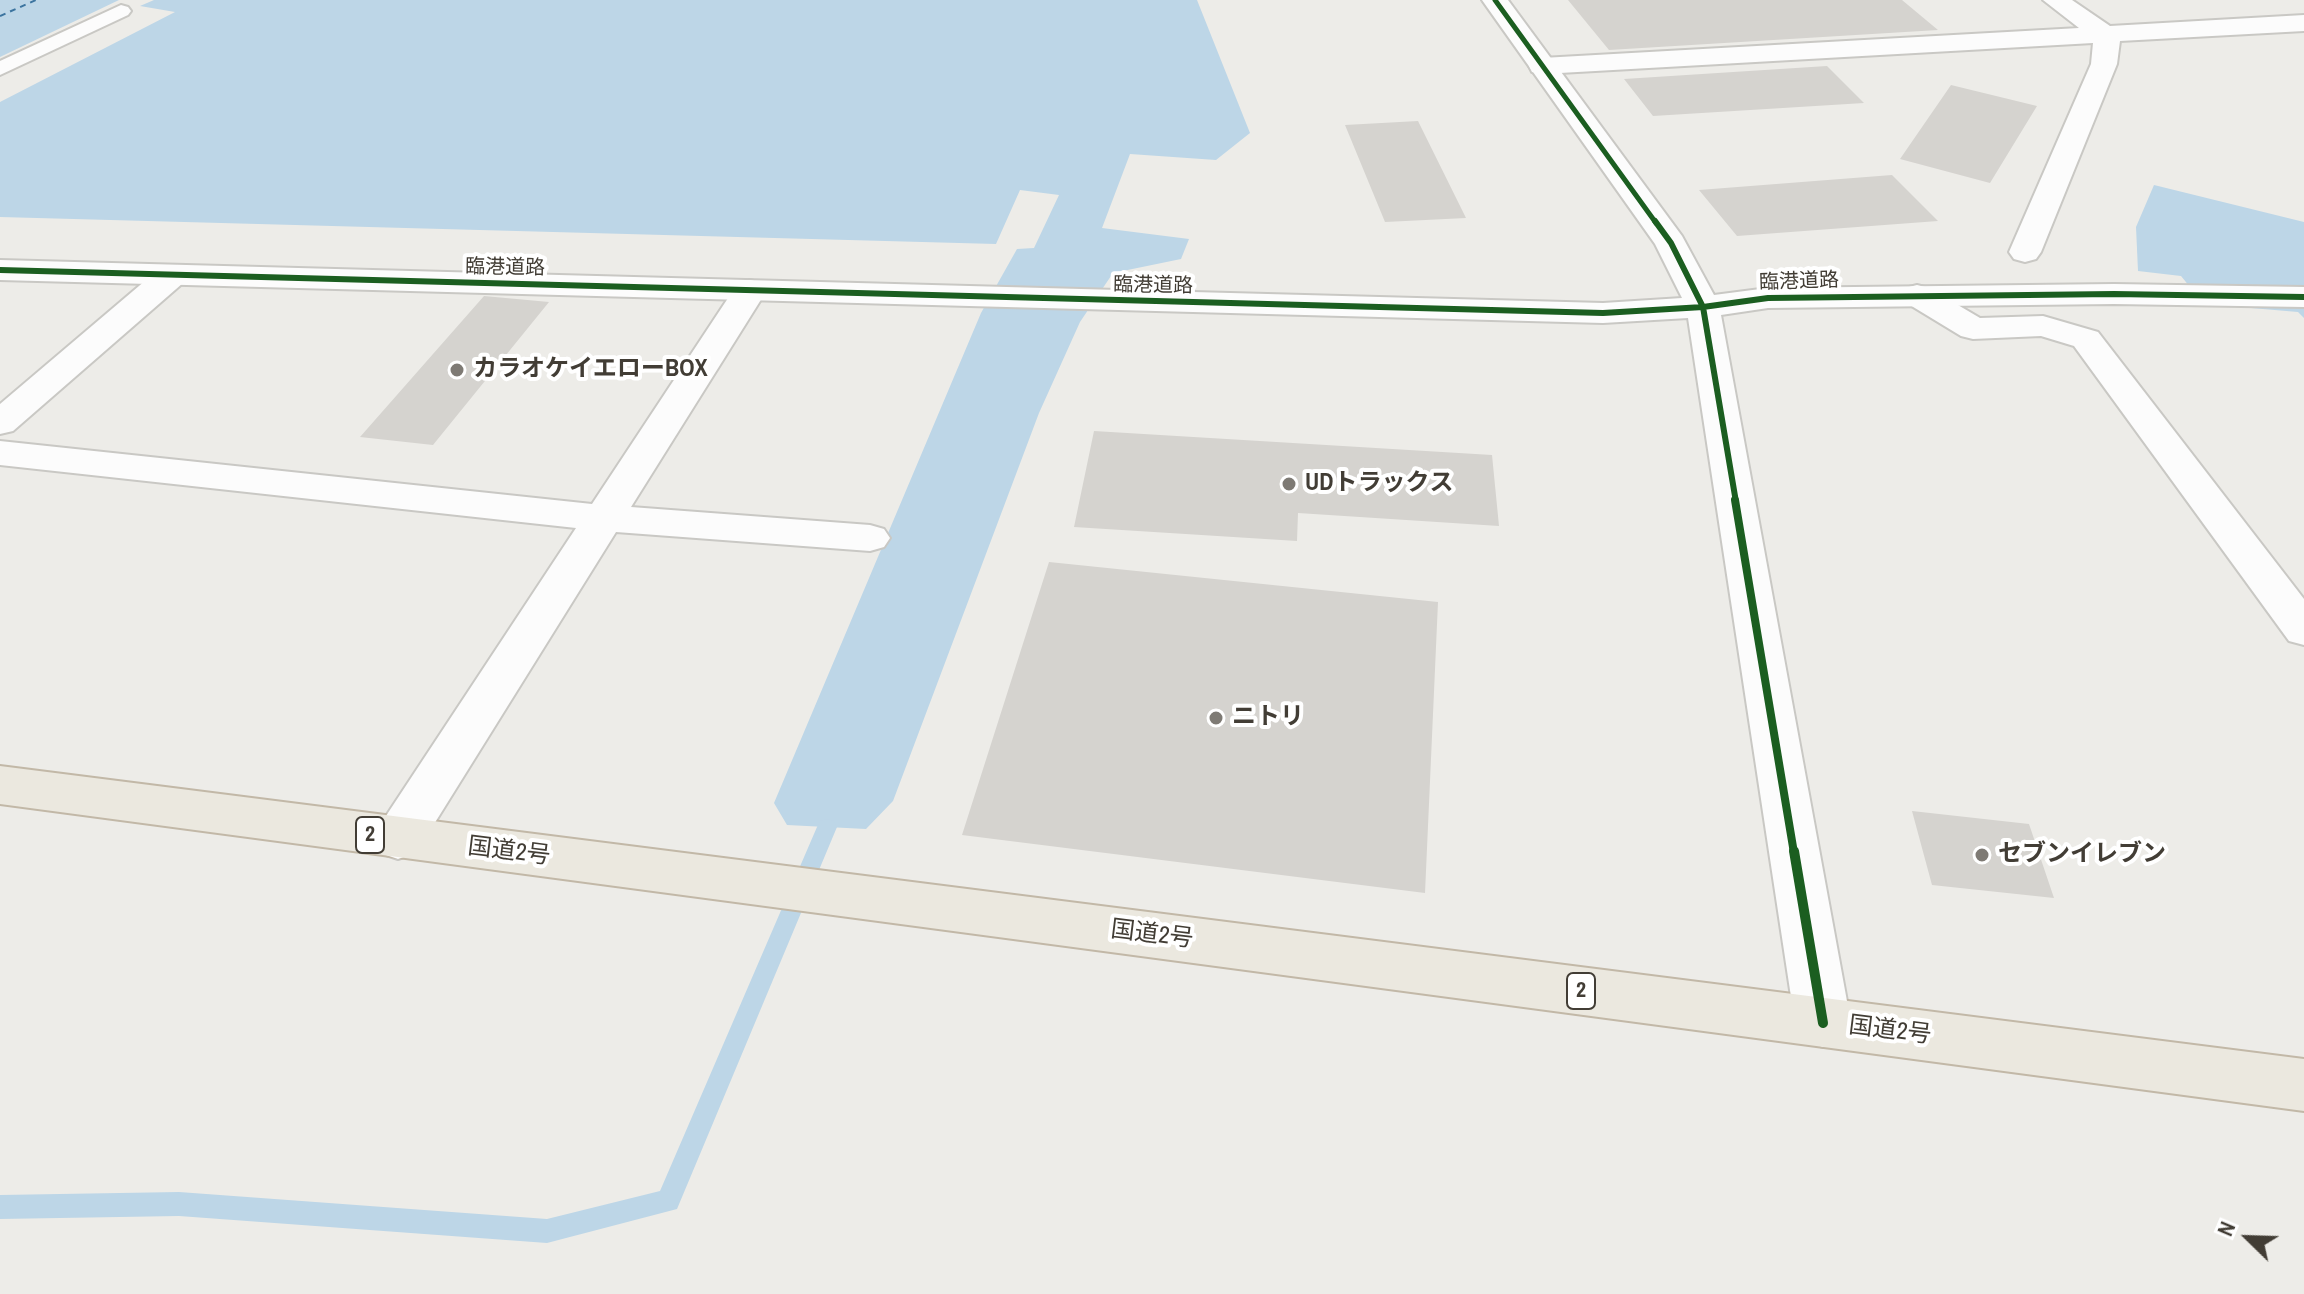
<!DOCTYPE html>
<meta charset="utf-8">
<style>
body{margin:0}
#map{position:relative;width:2304px;height:1294px;overflow:hidden;background:#edece8;font-family:"Archivo Narrow",sans-serif}
canvas{display:block}
.north{position:absolute;left:2208px;top:1198px;width:80px;height:80px;-webkit-text-stroke:6px #fff;paint-order:stroke;rotate:293deg;font-size:22px;font-weight:700;line-height:32px;text-align:center;color:#423d35}
.north::after{content:'';display:block;margin:auto;width:28px;height:36px;background:#423d35;clip-path:polygon(50% 0,100% 100%,50% 72%,0 100%)}
</style>
<div id="map">
<canvas width="2304" height="1294"></canvas>
<div class="north">N</div>
</div>
<script>
const g = document.querySelector('canvas').getContext('2d');
g.lineJoin = 'round';
function fillPath(path, color) { g.fillStyle = color; g.fill(path, 'evenodd'); }
const shape = rows => new Path2D(rows.map(r => 'M' + r).join(''));
function strokePath(path, color, width, dash) { g.strokeStyle = color; g.lineWidth = width; g.lineCap = dash ? 'butt' : 'round'; g.setLineDash(dash || []); g.stroke(path); }
function write(font, color, halo, rows, align = 'center') {
  g.font = font + ' "Archivo Narrow","Noto Sans JP",sans-serif'; g.lineWidth = 8; g.setLineDash([]); g.textBaseline = 'middle'; g.strokeStyle = halo; g.fillStyle = color; for (const [text, x, y, turn = 0] of rows) {
    g.save(); g.translate(x, y); g.rotate((+turn || 0) * Math.PI / 180); g.textAlign = isNaN(turn) ? turn : align; if (halo) g.strokeText(text, 0, 0); g.fillText(text, 0, 0); g.restore();
  }
}
fillPath(shape([
 [0,0,119,0,0,57],
 [154,0,1197,0,1250,133,1216,160,1130,154,1102,228,1189,239,1181,259,1113,273,1080,322,1039,413,893,801,866,829,787,825,774,803,981,313,1017,249,1034,248,1059,195,1020,190,996,244,0,217,0,102,175,12,140,6],
 [2154,185,2304,222,2304,318,2298,312,2204,304,2181,276,2138,271,2136,227]
]), '#bdd6e7');
fillPath(shape([
 [827,819,834,821,837,827,677,1209,547,1243,179,1216,0,1219,0,1195,179,1192,547,1219,660,1191,817,827,820,821,827,819]
]), '#bdd6e7');
strokePath(shape([
 [0,16,36,0]
]), '#3c749f', 2, [6, 5]);
fillPath(shape([
 [1568,0,1902,0,1938,30,1609,50],
 [1827,66,1864,103,1653,116,1624,79],
 [1951,85,2037,106,1990,183,1900,159],
 [1418,121,1466,218,1385,222,1345,125],
 [1892,175,1938,221,1737,236,1699,190],
 [484,296,549,302,433,445,360,437],
 [1094,431,1492,455,1499,526,1298,513,1297,541,1074,527],
 [1049,562,1438,602,1425,893,962,835],
 [1912,811,2029,824,2054,898,1932,885]
]), '#d5d3cf');
const service = shape([
 [121,5,128,7,131,11,128,15,0,75,0,61,121,5]
]);
const minor = shape([
 [2043,0,2072,0,2110,26,2304,15,2304,31,2120,41,2117,64,2041,252,2036,259,2025,262,2014,259,2009,252,2091,64,2093,43,1542,74,1532,72,1529,66,1532,60,1542,58,2079,28,2043,0],
 [171,266,183,269,188,276,183,283,13,431,0,434,0,404,159,269,171,266],
 [750,280,762,283,767,290,631,507,870,525,884,529,890,538,884,547,870,551,616,532,416,853,398,859,380,853,373,839,380,825,576,528,0,465,0,441,592,504,738,283,750,280],
 [1917,285,1929,288,1980,318,2043,316,2098,332,2304,599,2304,645,2289,641,2074,346,2041,336,1973,339,1961,336,1905,302,1900,295,1905,288,1917,285]
]);
const tertiary = shape([
 [1482,0,1508,0,1682,236,1714,295,1768,288,2114,284,2304,287,2304,307,2114,304,1768,308,1721,315,1851,1023,1842,1040,1823,1047,1804,1040,1795,1023,1688,318,1603,323,0,280,0,260,1603,303,1682,298,1655,244,1482,0]
]);
const trunk = shape([
 [0,766,2304,1059,2304,1111,0,804,0,766]
]);
strokePath(service, '#c9c8c4', 4);
strokePath(minor, '#c9c8c4', 4);
strokePath(tertiary, '#c9c8c4', 4);
strokePath(trunk, '#c2b8a7', 4);
fillPath(service, '#fcfcfc');
fillPath(minor, '#fcfcfc');
fillPath(tertiary, '#fcfcfc');
fillPath(trunk, '#ebe8df');
strokePath(shape([
 [1495,0,1656,223]
]), '#1b5e20', 5);
strokePath(shape([
 [1655,221,1671,243,1703,307,1736,502],
 [0,270,1603,313,1703,307,1768,298,2114,294,2304,297]
]), '#1b5e20', 6);
strokePath(shape([
 [1735,500,1794,853]
]), '#1b5e20', 8);
strokePath(shape([
 [1794,851,1823,1023]
]), '#1b5e20', 10);
for (const [x, y, r, color] of [
 [457,370,8,"#7e7a74"],
 [1289,484,8,"#7e7a74"],
 [1216,718,8,"#7e7a74"],
 [1982,855,8,"#7e7a74"]
]) { const dot = new Path2D(); dot.arc(x, y, r, 0, 2 * Math.PI); g.fillStyle = color; g.fill(dot); strokePath(dot, '#fff', 3); }
write('20px', '#423d35', '#fff', [
 ["臨港道路",505,268,1],
 ["臨港道路",1799,282,-2],
 ["臨港道路",1153,286,1]
]);
for (const [x, y, w] of [
 [370,835,28],
 [1581,991,28]
]) { const box = new Path2D(); box.roundRect(x - w / 2, y - 18, w, 36, 6); g.fillStyle = '#fff'; g.fill(box); strokePath(box, '#423d35', 2); }
write('bold 22px', '#423d35', null, [
 ["2",370,835],
 ["2",1581,991]
]);
write('bold 24px', '#423d35', '#fff', [
 ["カラオケイエローBOX",473,370],
 ["UDトラックス",1305,484],
 ["ニトリ",1232,718],
 ["セブンイレブン",1998,855]
], 'left');
write('24px', '#423d35', '#fff', [
 ["国道2号",509,852,7],
 ["国道2号",1152,935,7],
 ["国道2号",1890,1031,7]
]);
</script>
